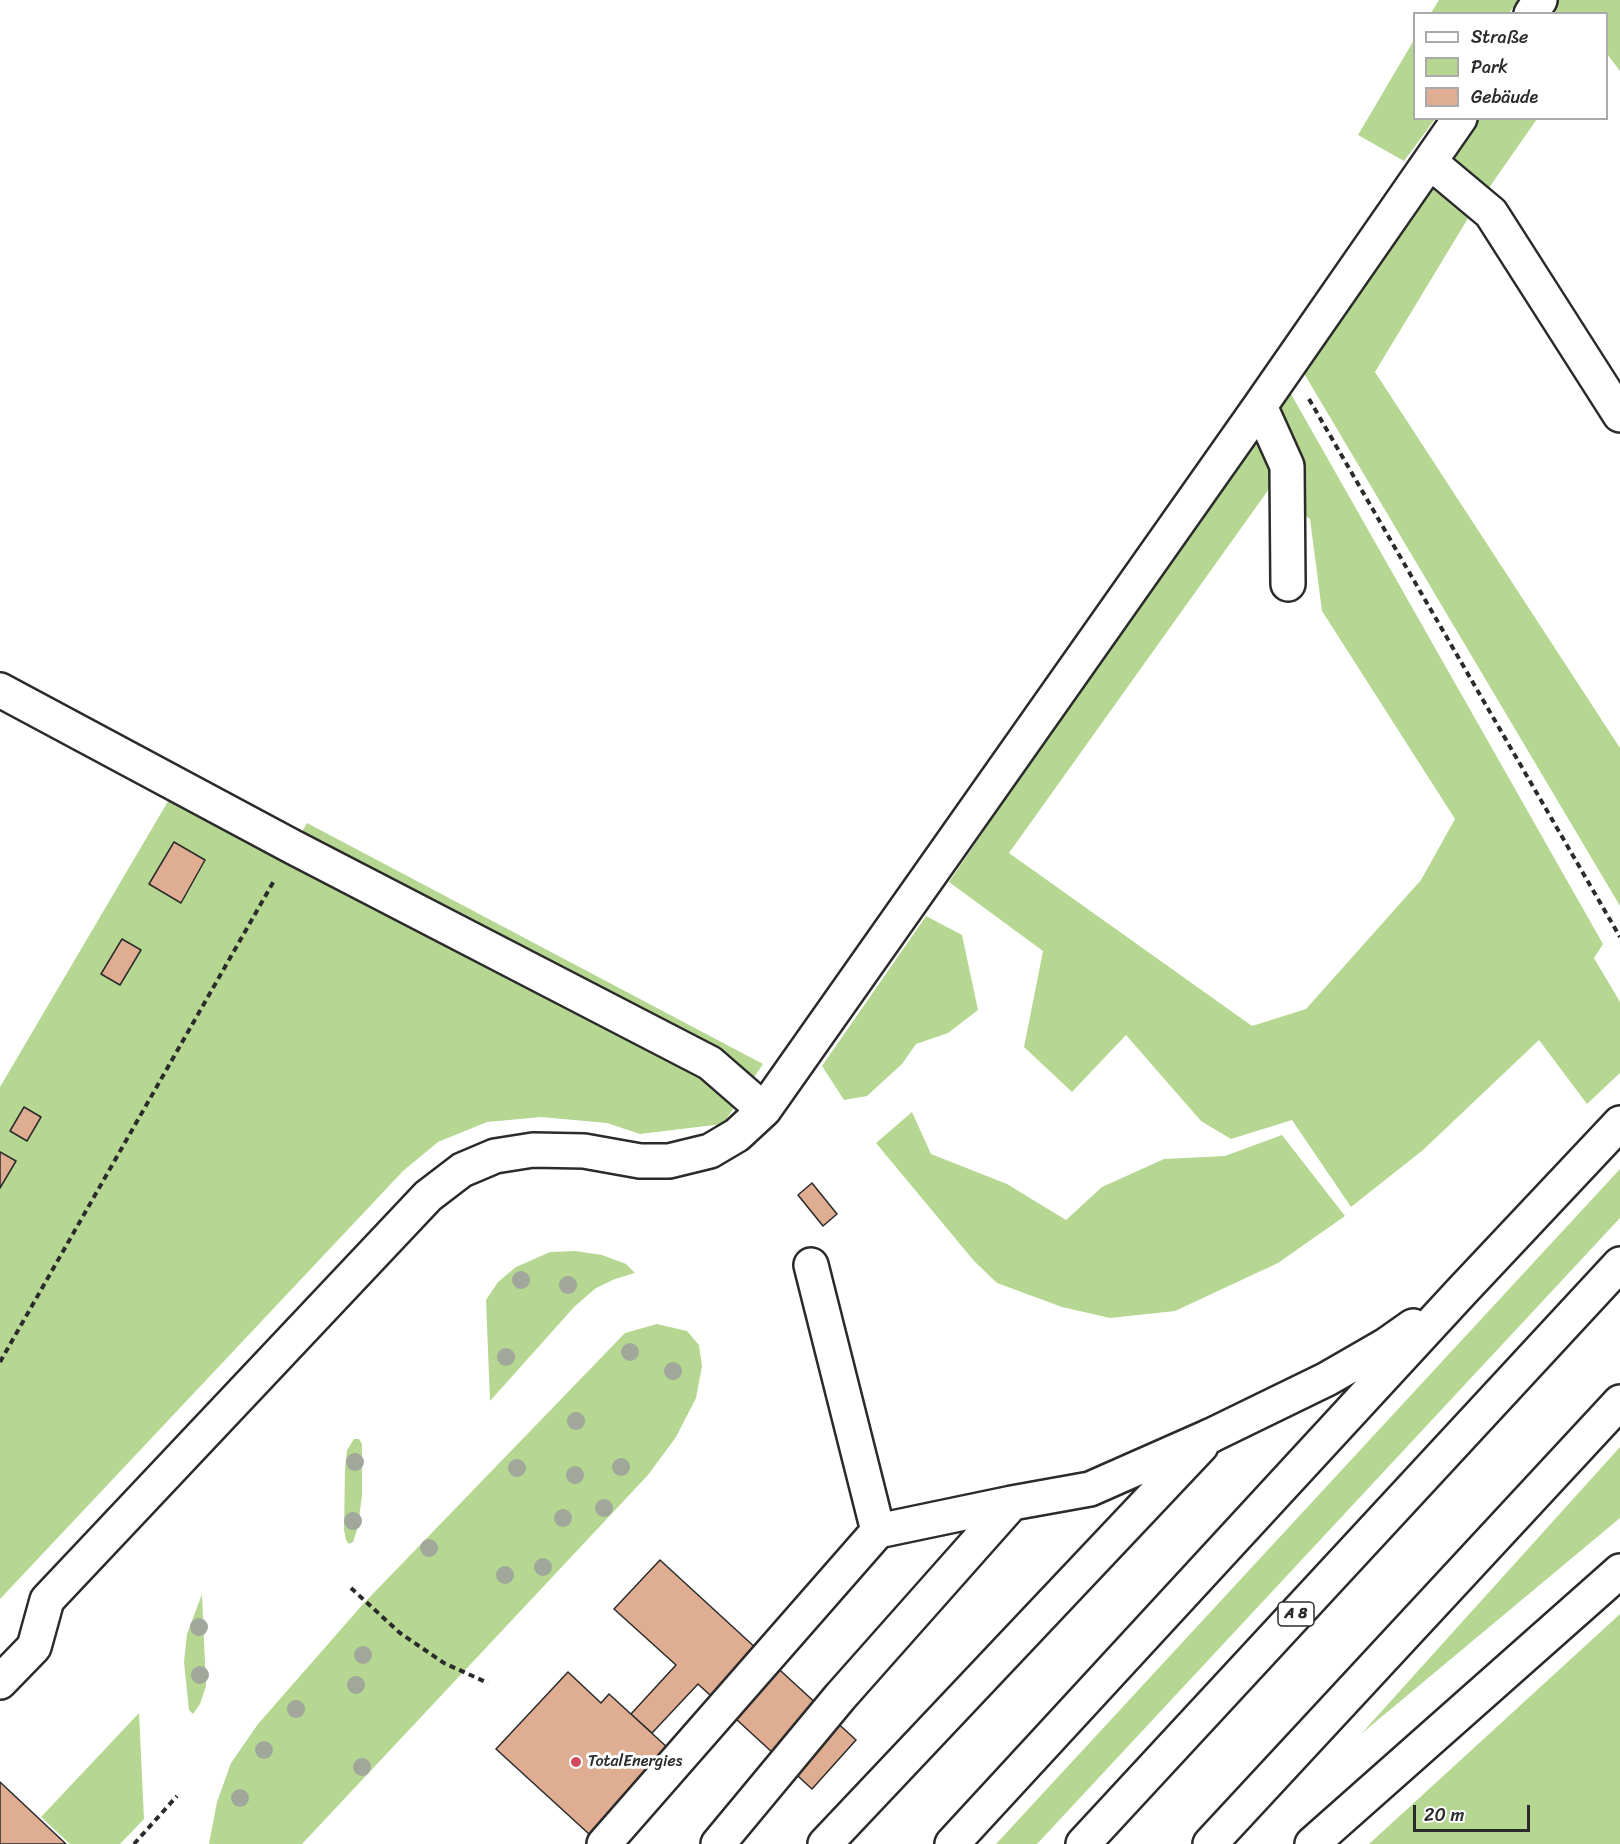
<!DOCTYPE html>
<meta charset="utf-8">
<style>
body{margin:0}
#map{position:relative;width:1620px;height:1844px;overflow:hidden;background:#fff;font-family:Sriracha,sans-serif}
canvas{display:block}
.legend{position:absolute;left:1413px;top:12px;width:195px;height:108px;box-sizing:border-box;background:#fff;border:2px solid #aaa;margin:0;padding:8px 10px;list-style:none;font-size:18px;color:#2b2b2b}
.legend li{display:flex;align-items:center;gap:12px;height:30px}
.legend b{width:30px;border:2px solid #aaa}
.scale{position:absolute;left:1413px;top:1805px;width:117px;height:27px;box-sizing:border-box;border:3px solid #2b2b2b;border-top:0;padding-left:8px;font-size:18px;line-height:21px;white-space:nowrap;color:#2b2b2b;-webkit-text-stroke:4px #fff;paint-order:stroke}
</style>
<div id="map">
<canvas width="1620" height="1844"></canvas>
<ul class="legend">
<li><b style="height:8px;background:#fff"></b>Straße</li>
<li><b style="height:16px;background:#b5d791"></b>Park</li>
<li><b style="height:16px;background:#dfad91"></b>Gebäude</li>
</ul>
<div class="scale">20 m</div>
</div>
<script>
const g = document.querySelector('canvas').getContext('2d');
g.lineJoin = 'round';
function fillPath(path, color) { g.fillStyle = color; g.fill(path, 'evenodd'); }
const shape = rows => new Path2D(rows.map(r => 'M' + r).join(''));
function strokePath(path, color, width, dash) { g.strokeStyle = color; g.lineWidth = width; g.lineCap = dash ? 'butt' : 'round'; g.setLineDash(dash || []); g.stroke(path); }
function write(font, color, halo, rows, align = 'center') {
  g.font = font + ' Sriracha,sans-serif'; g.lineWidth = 6; g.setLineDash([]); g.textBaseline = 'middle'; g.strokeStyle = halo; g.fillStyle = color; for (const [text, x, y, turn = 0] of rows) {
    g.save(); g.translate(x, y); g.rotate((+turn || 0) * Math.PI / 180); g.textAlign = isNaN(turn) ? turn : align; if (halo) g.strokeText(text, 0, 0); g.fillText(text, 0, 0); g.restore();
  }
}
fillPath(shape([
 [1439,0,1519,0,1509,13,1431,13],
 [1553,0,1620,0,1620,71,1607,54,1606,14,1544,14],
 [1414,40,1414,118,1435,119,1404,161,1358,135],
 [1474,119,1537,119,1484,195,1445,162],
 [1434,177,1473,210,1375,372,1620,748,1620,906,1302,370],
 [1287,387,1603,944,1594,958,1620,1002,1620,1073,1587,1104,1539,1040,1423,1150,1351,1207,1292,1120,1231,1139,1201,1121,1126,1035,1072,1092,1024,1047,1043,951,949,882],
 [1269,489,1310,519,1322,611,1455,819,1421,880,1306,1009,1252,1026,1009,853],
 [177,786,293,847,307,823,763,1064,723,1124,640,1134,607,1123,541,1117,487,1122,438,1142,403,1171,0,1599,0,1087],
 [926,916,962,935,978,1010,948,1033,916,1044,902,1064,867,1096,844,1100,822,1066],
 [912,1112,931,1154,1007,1184,1066,1220,1102,1187,1164,1159,1225,1156,1282,1135,1345,1216,1278,1263,1175,1311,1110,1318,1062,1307,997,1283,974,1261,876,1143],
 [1620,1169,1620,1218,1037,1844,996,1844],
 [575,1251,602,1255,626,1264,635,1273,615,1279,596,1288,575,1306,490,1401,486,1300,498,1282,516,1267,550,1252],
 [657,1324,687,1331,699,1345,702,1366,696,1398,676,1437,648,1475,302,1844,209,1844,217,1802,231,1763,258,1724,364,1603,625,1333],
 [354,1439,359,1439,362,1444,362,1495,358,1527,353,1542,349,1544,346,1540,344,1530,345,1469,347,1450],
 [1620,1447,1620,1518,1361,1734],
 [202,1594,206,1686,200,1704,193,1714,189,1710,184,1662,187,1634],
 [1620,1614,1620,1844,1369,1844],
 [139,1713,144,1819,120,1844,70,1844,41,1817]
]), '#b5d791');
const building = shape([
 [174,842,205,860,181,903,149,884,174,842],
 [122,939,141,950,120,985,101,974,122,939],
 [24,1107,41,1117,27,1141,10,1131,24,1107],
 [0,1152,16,1161,0,1188,0,1152],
 [812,1183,837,1214,823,1226,798,1195,812,1183],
 [660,1560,856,1740,812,1789,698,1684,652,1733,631,1714,676,1665,614,1609,660,1560],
 [568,1672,601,1703,609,1694,668,1748,589,1834,496,1749,568,1672],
 [0,1782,66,1844,0,1844,0,1782]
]);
fillPath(building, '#dfad91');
strokePath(building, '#2b2b2b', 1.5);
const minor = shape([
 [1531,14,1540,0],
 [1430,162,1491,213,1620,415],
 [1260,406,1287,466,1288,584],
 [0,690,293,847,710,1063,764,1110],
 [811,1265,878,1531],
 [0,1682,34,1647,47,1600,428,1196,462,1170,495,1156,533,1150,584,1151,640,1161,669,1161,710,1151,737,1135,764,1110,1260,406,1460,118],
 [604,1844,878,1531,1012,1503],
 [718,1844,840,1697,1012,1503,1090,1489,1210,1436],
 [825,1844,1201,1446]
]);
const highway = shape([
 [1210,1436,1327,1379,1386,1345,1413,1326],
 [952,1844,1461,1292,1620,1123],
 [1083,1844,1620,1264],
 [1210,1844,1620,1402],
 [1312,1844,1620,1571]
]);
strokePath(minor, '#2b2b2b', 38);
strokePath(highway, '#2b2b2b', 38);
strokePath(shape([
 [1309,399,1620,937],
 [0,1362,275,879],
 [351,1588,400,1633,444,1663,488,1683],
 [134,1844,177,1796]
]), '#2b2b2b', 4, [6, 4.5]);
strokePath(minor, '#fff', 33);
strokePath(highway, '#fff', 33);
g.fillStyle = '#a1a79b';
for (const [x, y] of [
 [521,1280],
 [568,1285],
 [630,1352],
 [506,1357],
 [673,1371],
 [576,1421],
 [355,1462],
 [621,1467],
 [517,1468],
 [575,1475],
 [604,1508],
 [563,1518],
 [353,1521],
 [429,1548],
 [543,1567],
 [505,1575],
 [199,1627],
 [363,1655],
 [200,1675],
 [356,1685],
 [296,1709],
 [264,1750],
 [362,1767],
 [240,1798]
]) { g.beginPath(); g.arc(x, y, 9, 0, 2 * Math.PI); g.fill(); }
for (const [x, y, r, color] of [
 [576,1762,6,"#d1495b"]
]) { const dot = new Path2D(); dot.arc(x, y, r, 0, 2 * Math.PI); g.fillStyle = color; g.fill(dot); strokePath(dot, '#fff', 2); }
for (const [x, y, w] of [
 [1296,1614,36]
]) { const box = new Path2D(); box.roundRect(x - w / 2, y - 12, w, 24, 4.5); g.fillStyle = '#fff'; g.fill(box); strokePath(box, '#2b2b2b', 1.5); }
write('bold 15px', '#2b2b2b', null, [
 ["A 8",1296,1614]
]);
write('16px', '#2b2b2b', '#fff', [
 ["TotalEnergies",588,1762]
], 'left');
</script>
